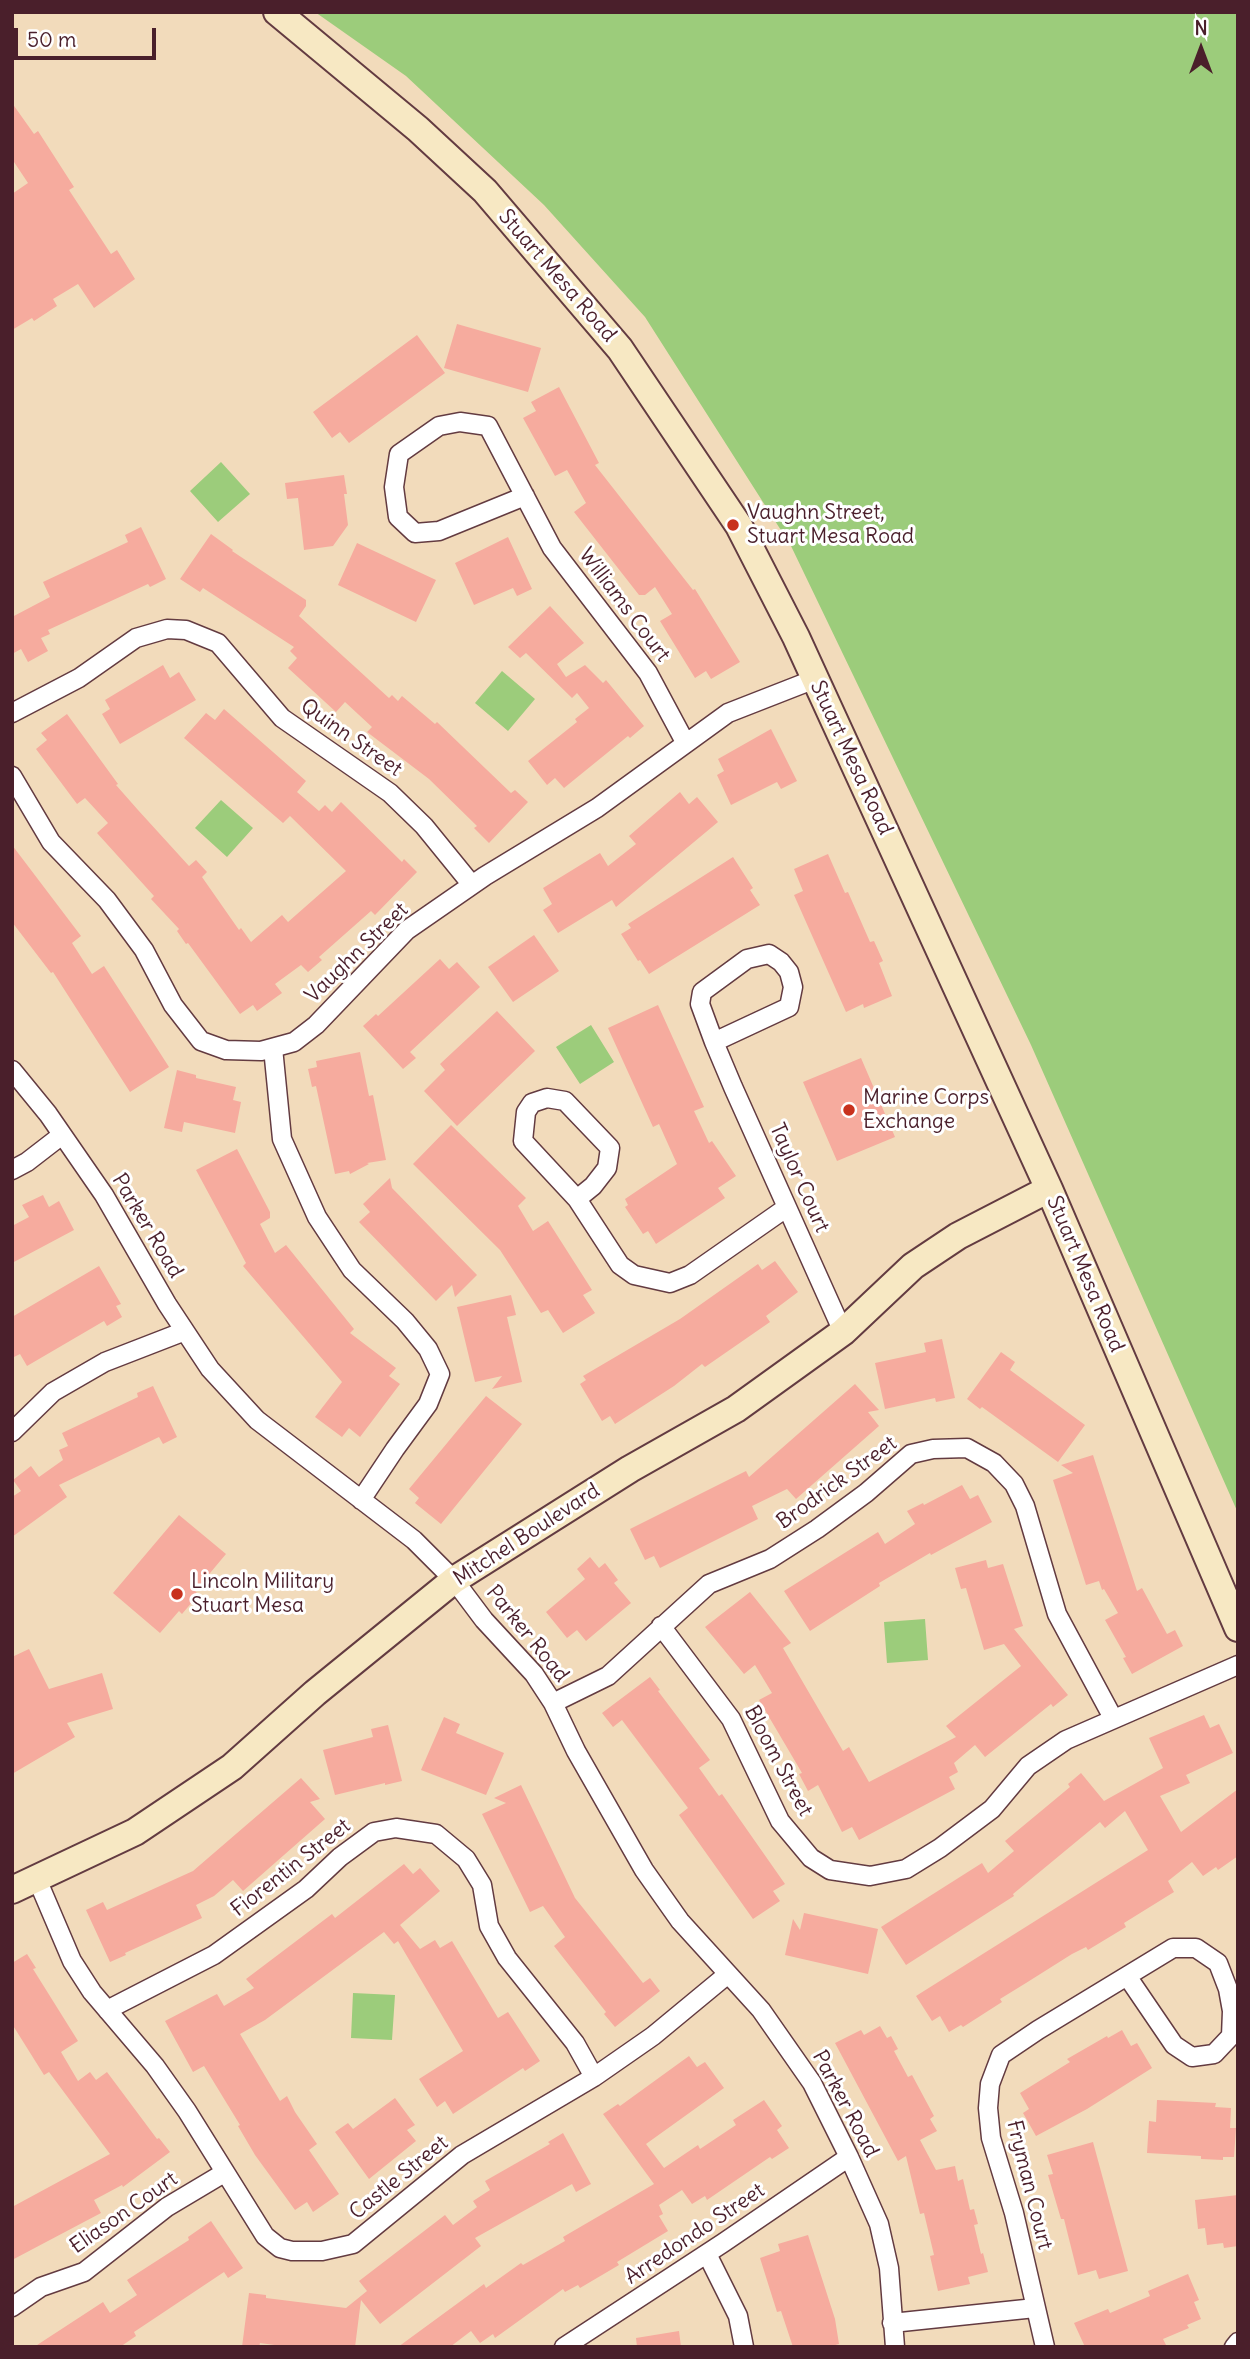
<!DOCTYPE html>
<style>
body{margin:0}
#map{position:relative;width:1250px;height:2359px;overflow:hidden;background:#f2dbbb;font-family:Delius,sans-serif}
canvas{display:block}
.frame{position:absolute;inset:0;border:14px solid #4a1f2b;pointer-events:none}
.north{position:absolute;left:1166px;top:14px;width:70px;height:70px;-webkit-text-stroke:5px #fff;paint-order:stroke;rotate:0deg;font-size:19px;font-weight:700;line-height:28px;text-align:center;color:#4a1f2b}
.north::after{content:'';display:block;margin:auto;width:24px;height:32px;background:#4a1f2b;clip-path:polygon(50% 0,100% 100%,50% 72%,0 100%)}
.scale{position:absolute;left:14px;top:28px;width:142px;height:32px;box-sizing:border-box;border:4px solid #4a1f2b;border-top:0;padding-left:9px;font-size:21px;line-height:24px;white-space:nowrap;color:#4a1f2b;-webkit-text-stroke:5px #fff;paint-order:stroke}
</style>
<div id="map">
<canvas width="1250" height="2359"></canvas>
<div class="frame"></div>
<div class="north">N</div>
<div class="scale">50 m</div>
</div>
<script>
const g = document.querySelector('canvas').getContext('2d');
g.lineJoin = 'round';
function fillPath(path, color) { g.fillStyle = color; g.fill(path, 'evenodd'); }
const shape = rows => new Path2D(rows.map(r => 'M' + r).join(''));
function strokePath(path, color, width, dash) { g.strokeStyle = color; g.lineWidth = width; g.lineCap = dash ? 'butt' : 'round'; g.setLineDash(dash || []); g.stroke(path); }
function write(font, color, halo, rows, align = 'center') {
  g.font = font + ' Delius,sans-serif'; g.lineWidth = 6; g.setLineDash([]); g.textBaseline = 'middle'; g.strokeStyle = halo; g.fillStyle = color; for (const [text, x, y, turn = 0] of rows) {
    g.save(); g.translate(x, y); g.rotate((+turn || 0) * Math.PI / 180); g.textAlign = isNaN(turn) ? turn : align; if (halo) g.strokeText(text, 0, 0); g.fillText(text, 0, 0); g.restore();
  }
}
fillPath(shape([
 [315,12,1238,12,1238,1513,1031,1045,791,546,645,317,544,205,406,76],
 [221,462,250,494,218,522,190,491],
 [502,671,535,699,508,731,475,703],
 [221,800,253,828,227,857,195,828],
 [591,1025,614,1062,580,1084,556,1047],
 [925,1619,928,1660,887,1663,884,1622],
 [353,1993,395,1995,392,2040,351,2038]
]), '#9ccc7b');
fillPath(shape([
 [12,103,34,134,38,131,74,187,69,190,111,254,117,250,135,279,94,308,78,284,53,299,57,306,34,321,32,318,12,330,12,194,28,183,12,159],
 [457,324,541,348,528,392,444,368],
 [417,335,445,373,349,443,340,432,332,438,313,412],
 [559,387,599,463,595,465,693,590,695,589,740,662,711,679,706,671,695,678,660,621,672,614,655,587,645,595,639,595,574,512,586,503,567,470,555,476,523,418,536,411,531,402],
 [344,475,347,494,344,494,348,525,333,546,304,550,298,498,287,499,285,483],
 [141,527,166,579,150,587,148,584,48,630,50,634,41,638,48,651,28,662,21,649,12,654,12,617,50,597,43,582,128,542,125,535],
 [211,534,233,550,232,551,306,600,306,606,299,616,389,698,392,695,398,701,402,696,435,724,437,722,511,793,515,790,528,802,489,843,474,828,477,826,429,779,367,732,372,727,345,702,336,712,288,668,297,658,290,651,294,647,203,588,200,592,180,579],
 [508,537,532,589,517,596,513,588,474,605,455,563],
 [357,543,436,580,416,622,338,585],
 [550,606,584,643,557,664,566,677,585,665,603,683,606,680,644,726,630,738,628,736,564,788,555,778,547,785,528,761,577,722,575,719,589,708,577,693,572,698,526,653,520,658,508,647],
 [163,665,170,678,179,672,196,700,120,744,102,714,110,709,105,700],
 [224,709,306,781,297,792,319,811,325,805,332,812,341,802,402,862,404,859,417,872,375,915,371,911,319,957,322,960,308,972,301,965,275,984,282,993,257,1011,253,1005,240,1014,188,943,186,944,177,931,179,929,151,899,154,896,97,833,108,823,85,798,77,804,36,749,47,740,41,733,67,714,118,784,116,785,138,810,189,866,196,860,207,872,202,877,239,930,241,928,251,942,282,915,288,922,346,871,290,816,283,823,184,738,206,713,215,720],
 [771,729,797,781,781,789,777,782,731,805,717,775,724,771,718,759],
 [680,792,689,804,697,797,718,822,616,907,612,900,558,933,543,910,552,904,543,888,600,853,608,866,636,844,629,836],
 [12,845,81,936,72,943,92,974,104,966,169,1067,130,1092,53,972,51,973,12,922],
 [828,854,845,893,848,892,870,942,874,941,883,961,879,963,892,996,864,1008,863,1004,846,1012,794,895,803,891,794,869],
 [733,857,753,888,750,890,760,905,649,974,640,960,638,961,621,934,631,928,628,924],
 [534,935,559,971,513,1002,488,967],
 [440,959,449,969,457,962,480,987,410,1052,416,1058,403,1069,363,1026,376,1014,378,1016],
 [658,1005,704,1107,694,1111,709,1143,712,1141,736,1176,718,1188,725,1198,656,1244,648,1231,643,1234,625,1207,628,1205,625,1199,677,1164,659,1124,653,1127,608,1028],
 [497,1011,535,1051,457,1126,424,1091,445,1070,440,1064],
 [360,1052,369,1096,373,1095,386,1160,367,1163,369,1164,350,1174,349,1171,335,1174,316,1086,312,1087,308,1069,317,1067,316,1061],
 [861,1058,895,1137,837,1161,803,1082],
 [177,1070,196,1075,196,1078,236,1087,233,1100,241,1102,235,1133,184,1122,182,1132,164,1128],
 [451,1125,526,1198,518,1206,533,1231,548,1221,592,1290,583,1295,595,1313,563,1333,548,1310,541,1313,500,1250,413,1164],
 [237,1149,270,1212,270,1218,260,1224,275,1253,286,1245,354,1329,350,1333,396,1368,389,1376,400,1384,360,1437,349,1428,342,1437,315,1417,342,1382,243,1266,246,1263,196,1170],
 [390,1178,392,1188,477,1275,455,1297,452,1285,436,1301,359,1222,370,1212,363,1204],
 [43,1195,49,1207,59,1201,74,1230,12,1263,12,1226,29,1217,22,1205],
 [775,1261,798,1292,766,1316,770,1322,705,1367,702,1364,674,1386,615,1424,610,1416,602,1421,580,1384,586,1380,583,1376,680,1319,758,1264,762,1270],
 [99,1266,121,1304,116,1306,122,1317,107,1326,104,1321,27,1366,20,1354,12,1358,12,1317],
 [511,1295,516,1315,507,1317,522,1382,492,1389,502,1376,475,1382,457,1307],
 [942,1339,955,1398,936,1402,935,1398,885,1409,875,1363,926,1352,924,1343],
 [1001,1352,1015,1362,1010,1370,1085,1425,1058,1462,982,1407,980,1409,967,1399],
 [855,1384,879,1410,868,1412,879,1426,796,1499,787,1489,752,1506,758,1519,660,1568,654,1556,645,1560,630,1529,746,1471,749,1477],
 [153,1386,177,1437,163,1444,159,1437,59,1485,67,1497,12,1537,12,1497,21,1491,13,1480,31,1466,39,1477,63,1460,59,1450,68,1446,62,1433,138,1397,137,1393],
 [486,1396,522,1424,441,1524,415,1503,419,1498,409,1489],
 [1093,1455,1137,1591,1142,1588,1167,1634,1175,1630,1183,1646,1132,1674,1123,1658,1126,1657,1105,1620,1118,1613,1104,1589,1102,1590,1099,1581,1086,1585,1053,1480,1073,1473,1061,1465],
 [962,1485,970,1499,978,1495,992,1522,931,1555,930,1553,879,1583,880,1586,810,1631,784,1591,878,1532,885,1544,915,1524,907,1511,923,1503,924,1505],
 [179,1515,226,1554,195,1591,198,1594,193,1601,182,1614,179,1611,160,1633,113,1593],
 [590,1557,599,1568,605,1563,618,1580,614,1583,631,1603,586,1641,577,1630,567,1638,546,1612,585,1579,577,1569],
 [986,1560,988,1568,1003,1564,1023,1626,1014,1629,1068,1695,1053,1707,1051,1704,985,1757,975,1745,954,1763,958,1772,949,1777,955,1789,859,1840,852,1827,842,1832,818,1785,808,1791,799,1774,802,1773,759,1700,772,1693,755,1665,744,1674,705,1627,750,1592,791,1643,783,1648,843,1751,849,1747,869,1782,956,1737,946,1726,1021,1666,1004,1644,984,1650,966,1588,961,1589,955,1568],
 [29,1649,49,1689,102,1673,113,1709,67,1723,75,1737,12,1774,12,1657],
 [650,1677,660,1690,658,1691,710,1760,699,1768,719,1796,722,1794,785,1884,773,1891,780,1901,753,1919,679,1815,688,1808,622,1720,613,1727,602,1713],
 [1204,1715,1210,1728,1219,1724,1233,1753,1186,1775,1190,1783,1160,1796,1181,1832,1238,1789,1238,1856,1218,1870,1216,1867,1203,1876,1192,1862,1168,1881,1174,1892,1124,1923,1126,1927,1088,1950,1086,1947,1072,1954,1026,1983,1000,1999,1002,2002,963,2027,961,2025,949,2032,940,2016,932,2021,916,1996,1148,1850,1125,1811,1105,1828,1100,1822,1013,1894,1014,1896,906,1965,881,1927,982,1863,988,1873,1014,1851,1005,1841,1070,1787,1068,1784,1081,1773,1104,1801,1163,1768,1149,1738],
 [444,1717,460,1724,456,1733,504,1753,486,1795,421,1770],
 [388,1725,402,1781,385,1785,385,1783,335,1795,323,1750,373,1737,371,1729],
 [301,1778,320,1799,310,1802,325,1819,243,1891,233,1880,214,1896,196,1905,202,1918,125,1953,126,1955,110,1962,86,1910,103,1902,107,1910,193,1871],
 [521,1785,575,1898,643,1983,650,1978,660,1991,615,2027,604,2014,606,2012,554,1946,565,1937,543,1906,530,1912,482,1814,506,1803,494,1798],
 [404,1864,413,1874,420,1868,440,1891,400,1925,420,1949,435,1940,440,1948,452,1941,498,2018,508,2012,540,2061,525,2071,523,2068,453,2114,445,2101,437,2107,419,2079,463,2051,398,1941,394,1944,384,1932,265,2020,240,2034,280,2101,287,2096,295,2112,317,2144,309,2150,339,2194,313,2212,307,2202,295,2210,255,2155,238,2126,240,2125,204,2066,193,2072,165,2021,217,1994,224,2006,254,1988,246,1979,332,1914,335,1918],
 [804,1913,878,1929,868,1974,785,1955,793,1919,800,1930],
 [27,1954,36,1968,33,1969,78,2041,61,2052,78,2081,90,2072,96,2080,107,2072,157,2139,159,2138,170,2152,123,2187,122,2185,94,2200,101,2213,12,2260,12,2207,110,2154,49,2072,44,2075,12,2024,12,1963],
 [880,2026,887,2038,891,2036,898,2049,894,2051,908,2077,912,2075,934,2116,930,2119,937,2131,920,2140,936,2170,955,2166,958,2181,963,2179,970,2210,974,2209,978,2224,974,2225,981,2254,983,2253,988,2272,968,2277,970,2284,938,2291,930,2256,934,2255,924,2213,920,2214,906,2156,898,2161,835,2043,861,2030,864,2035],
 [1122,2030,1131,2046,1137,2043,1152,2068,1087,2109,1036,2136,1023,2113,1029,2109,1020,2093,1070,2062,1067,2059,1107,2036,1108,2038],
 [689,2056,697,2067,705,2062,724,2088,646,2144,664,2168,698,2145,700,2149,736,2125,733,2120,764,2100,782,2126,777,2130,789,2148,772,2159,770,2157,707,2200,705,2196,692,2204,682,2190,659,2205,663,2214,659,2216,668,2231,617,2262,619,2265,580,2288,578,2285,565,2292,563,2289,495,2338,493,2334,480,2343,471,2331,450,2347,398,2347,484,2284,486,2288,521,2263,523,2265,565,2241,563,2237,654,2184,603,2114,618,2104,620,2106],
 [395,2098,415,2125,407,2130,416,2141,369,2179,335,2132,348,2123,353,2129],
 [1157,2100,1216,2103,1215,2107,1231,2108,1230,2128,1236,2128,1234,2157,1223,2157,1223,2160,1201,2159,1201,2156,1147,2153,1149,2121,1156,2122],
 [563,2133,591,2184,576,2192,572,2184,475,2238,481,2246,380,2324,361,2300,355,2347,289,2347,260,2343,259,2347,242,2347,249,2293,266,2295,266,2298,346,2308,367,2291,359,2281,445,2215,453,2225,477,2207,473,2201,490,2190,485,2181,550,2144,548,2142],
 [1093,2142,1128,2271,1099,2279,1096,2270,1078,2275,1064,2219,1061,2219,1048,2175,1053,2174,1047,2155],
 [1238,2195,1238,2246,1224,2248,1223,2243,1207,2245,1205,2228,1198,2229,1195,2200],
 [211,2221,243,2268,228,2278,224,2272,134,2332,136,2336,120,2347,34,2347,103,2302,110,2313,137,2295,127,2280,189,2240,188,2237],
 [808,2235,835,2319,839,2344,828,2347,793,2347,781,2311,777,2312,760,2258,780,2251,778,2244],
 [1188,2274,1199,2300,1194,2302,1201,2319,1187,2325,1189,2328,1163,2339,1167,2347,1085,2347,1074,2323,1108,2309,1110,2313,1150,2296,1148,2291],
 [679,2331,681,2347,637,2347,636,2338]
]), '#f6ab9e');
const street = shape([
 [525,496,439,531,415,533,398,517,394,487,399,454,439,426,460,422,488,426,552,548,648,673,685,742],
 [12,713,79,678,136,638,167,629,186,630,218,643,282,718,390,793,424,826,472,885],
 [12,776,51,842,107,900,144,950,173,1005,201,1041,226,1050,261,1051,294,1042,316,1025,407,930,485,876,597,808,728,713,815,679],
 [714,1042,789,1007,793,987,789,972,781,962,769,954,747,959,702,992,700,1004,714,1042,733,1087,843,1332],
 [273,1048,282,1139,317,1217,352,1270,405,1321,428,1349,440,1374,428,1404,395,1449,361,1500],
 [12,1070,48,1114,104,1195,167,1304,210,1369,257,1420,414,1540,454,1580,484,1620,534,1674,553,1703,576,1751,644,1870,680,1921,761,2010,812,2083,849,2157,879,2224,889,2268,895,2347],
 [12,1170,27,1162,62,1135],
 [577,1199,593,1186,607,1168,610,1148,565,1101,547,1098,532,1103,526,1112,523,1141,577,1199,620,1265,634,1275,670,1283,690,1275,786,1208],
 [12,1432,53,1392,105,1362,185,1331],
 [661,1626,731,1719,780,1821,811,1858,830,1870,870,1876,906,1869,940,1848,992,1809,1028,1766,1066,1740,1238,1665],
 [553,1703,608,1676,709,1584,770,1559,817,1529,866,1493,911,1454,933,1449,967,1448,994,1463,1014,1484,1025,1506,1057,1614,1113,1718],
 [37,1879,72,1961,92,1992,155,2066,187,2111,265,2236,280,2248,292,2251,322,2251,353,2244,462,2155,594,2077,653,2036,728,1974],
 [107,2010,214,1955,306,1889,340,1857,374,1832,396,1828,436,1834,466,1859,482,1885,489,1926,507,1958,575,2043,594,2077],
 [707,2254,738,2316,744,2347],
 [12,2307,41,2287,84,2272,167,2207,224,2173],
 [892,2323,1035,2308],
 [564,2347,723,2243,849,2157],
 [1045,2347,1014,2213,991,2138,988,2108,990,2084,1001,2055,1038,2030,1173,1948,1196,1948,1218,1963,1228,1989,1232,2011,1231,2036,1214,2054,1192,2057,1174,2045,1127,1976],
 [1234,2347,1238,2342]
]);
const secondary = shape([
 [277,12,418,129,485,191,620,349,739,526,796,637,1049,1189,1238,1628],
 [12,1890,135,1832,232,1767,315,1693,454,1580,630,1469,736,1409,843,1332,913,1266,958,1236,1049,1189]
]);
strokePath(street, '#633b41', 21);
strokePath(secondary, '#633b41', 30);
strokePath(street, '#fff', 18);
strokePath(secondary, '#f7e8c3', 26);
for (const [x, y, r, color] of [
 [733,525,7,"#c8321e"],
 [849,1110,7,"#c8321e"],
 [177,1594,7,"#c8321e"]
]) { const dot = new Path2D(); dot.arc(x, y, r, 0, 2 * Math.PI); g.fillStyle = color; g.fill(dot); strokePath(dot, '#fff', 2.5); }
write('21px', '#4a1f2b', '#fff', [
 ["Stuart Mesa Road",557,276,49],
 ["Williams Court",624,605,53],
 ["Quinn Street",351,738,35],
 ["Stuart Mesa Road",851,758,65],
 ["Vaughn Street",357,953,-44],
 ["Taylor Court",799,1178,66],
 ["Parker Road",147,1226,59],
 ["Stuart Mesa Road",1085,1274,67],
 ["Brodrick Street",837,1483,-36],
 ["Mitchel Boulevard",527,1535,-33],
 ["Parker Road",527,1634,51],
 ["Bloom Street",778,1761,62],
 ["Fiorentin Street",291,1868,-38],
 ["Parker Road",845,2104,62],
 ["Castle Street",399,2178,-39],
 ["Fryman Court",1029,2185,76],
 ["Eliason Court",124,2213,-35],
 ["Arredondo Street",695,2234,-34]
]);
write('21px', '#4a1f2b', '#fff', [
 ["Vaughn Street,",747,513],
 ["Stuart Mesa Road",747,537],
 ["Marine Corps",863,1098],
 ["Exchange",863,1122],
 ["Lincoln Military",191,1582],
 ["Stuart Mesa",191,1606]
], 'left');
</script>
